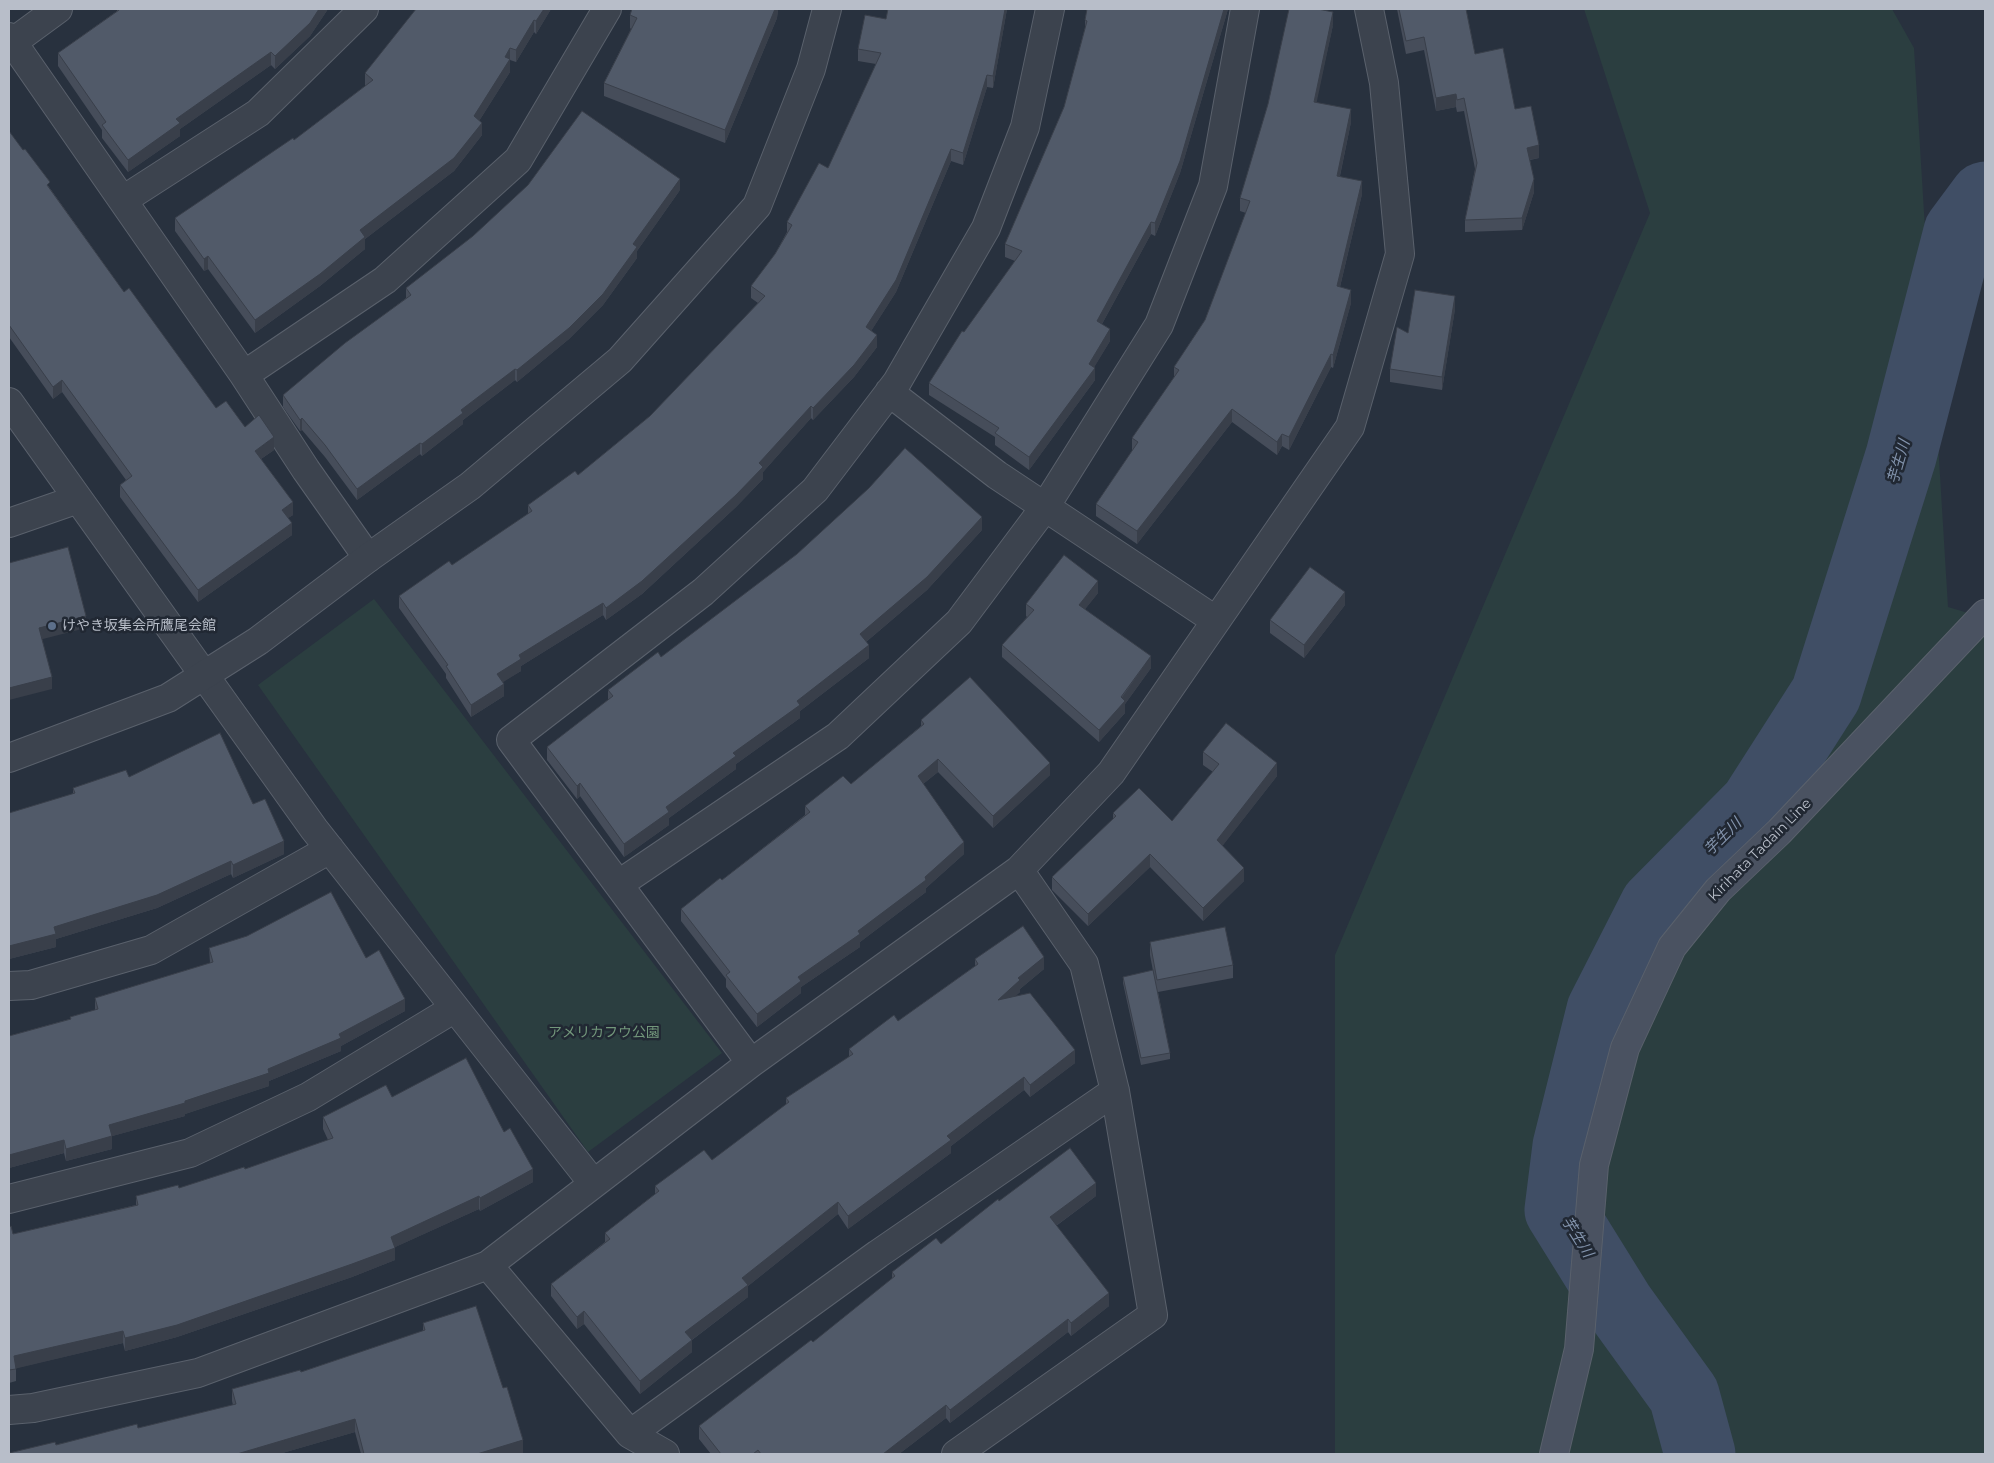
<!DOCTYPE html>
<meta charset="utf-8">
<style>
body{margin:0}
#map{position:relative;width:1994px;height:1463px;overflow:hidden;background:#28313e;font-family:Montserrat,sans-serif}
canvas{display:block}
.frame{position:absolute;inset:0;border:10px solid #b8bec9;pointer-events:none}
</style>
<div id="map">
<canvas width="1994" height="1463"></canvas>
<div class="frame"></div>
</div>
<script>
const g = document.querySelector('canvas').getContext('2d');
g.lineJoin = 'round';
function fillPath(path, color) { g.fillStyle = color; g.fill(path, 'evenodd'); }
const shape = rows => new Path2D(rows.map(r => 'M' + r).join(''));
function strokePath(path, color, width, dash) { g.strokeStyle = color; g.lineWidth = width; g.lineCap = dash ? 'butt' : 'round'; g.setLineDash(dash || []); g.stroke(path); }
function write(font, color, halo, rows, align = 'center') {
  g.font = font + ' Montserrat,"Noto Sans JP",sans-serif'; g.lineWidth = 5; g.setLineDash([]); g.textBaseline = 'middle'; g.strokeStyle = halo; g.fillStyle = color; for (const [text, x, y, turn = 0] of rows) {
    g.save(); g.translate(x, y); g.rotate((+turn || 0) * Math.PI / 180); g.textAlign = isNaN(turn) ? turn : align; if (halo) g.strokeText(text, 0, 0); g.fillText(text, 0, 0); g.restore();
  }
}
fillPath(shape([
 [1584,9,1892,9,1914,48,1948,607,1985,618,1985,1454,1335,1454,1335,955,1650,213],
 [374,599,722,1053,588,1152,258,685]
]), '#2b3e40');
strokePath(shape([
 [1700,1454,1684,1395,1619,1305,1560,1210,1568,1146,1602,1010,1655,906,1755,805,1826,694,1901,456,1959,232,1985,197]
]), '#404e65', 71);
const minor = shape([
 [1050,9,1025,127,986,228,897,382,815,490,703,592,511,740,751,1063,1019,870,1111,773,1350,427,1400,254,1384,83,1369,9],
 [9,37,244,375,385,280,518,160,607,9],
 [13,42,58,9],
 [123,200,258,113,364,9],
 [244,375,306,470,368,558],
 [889,392,997,475,1215,620],
 [9,402,314,829,593,1183],
 [9,523,78,499],
 [619,884,838,736,959,622,1045,507,1159,325,1213,186,1245,9],
 [9,986,31,985,151,950,330,849],
 [9,1199,190,1153,308,1097,455,1008],
 [488,1265,751,1063],
 [9,1410,33,1408,198,1373,488,1265,630,1434,665,1454],
 [630,1434,878,1254,1115,1091],
 [956,1454,1153,1315,1115,1091,1084,964,1019,870]
]);
const tertiary = shape([
 [9,758,168,698,258,641,368,558,470,486,620,360,757,206,811,69,827,9]
]);
const secondary = shape([
 [1554,1454,1579,1349,1594,1165,1625,1048,1672,947,1718,890,1779,832,1985,614]
]);
strokePath(minor, '#5a616c', 30);
strokePath(tertiary, '#5a616c', 30);
strokePath(secondary, '#5a616c', 30);
strokePath(minor, '#3c434e', 28);
strokePath(tertiary, '#3c434e', 28);
strokePath(secondary, '#4a5261', 28);
fillPath(shape([
 [117,9,328,9,310,36,275,69,271,65,180,129,180,136,128,172,102,138,102,130,58,66,58,53,117,11],
 [551,9,536,34,534,32,516,62,510,60,510,72,479,121,482,135,454,171,365,239,365,249,320,286,255,333,208,269,204,271,175,231,175,218,294,140,365,86,365,73],
 [632,9,778,9,777,18,725,143,604,96,604,83,631,29,630,28,630,15],
 [888,9,1013,9,1013,10,1007,9,993,88,987,87,963,165,951,161,896,292,871,331,877,347,854,377,813,420,811,418,763,472,763,479,736,507,642,594,606,620,603,615,521,666,521,671,502,682,504,696,471,717,446,678,446,674,399,608,399,596,452,565,528,514,528,505,578,475,650,416,758,303,751,298,751,286,775,254,787,232,787,222,828,168,876,64,858,61,858,49,886,19],
 [1087,9,1228,9,1180,173,1155,236,1151,234,1102,324,1110,341,1094,367,1095,380,1029,470,995,445,995,437,929,395,929,383,1015,261,1005,257,1005,244,1064,107,1085,28,1085,20],
 [1397,9,1466,9,1475,54,1515,109,1539,158,1530,160,1534,192,1522,230,1465,232,1465,220,1475,169,1464,111,1457,112,1456,107,1436,111,1424,50,1406,54],
 [1333,25,1316,102,1351,122,1340,176,1362,194,1340,287,1351,303,1333,368,1331,367,1289,450,1282,446,1277,455,1232,422,1137,544,1096,516,1096,504,1132,451,1132,438,1174,378,1174,367,1205,320,1246,213,1240,211,1240,198],
 [9,131,124,292,216,408,245,427,274,450,261,459,293,515,288,518,292,535,198,602,120,497,120,485,126,480,62,392,53,399,9,337],
 [680,190,637,251,637,258,603,305,569,339,517,382,515,380,463,420,463,424,422,456,420,454,357,500,325,457,302,430,300,431,283,407,283,395,406,298,406,288],
 [1455,309,1442,390,1390,382,1390,369,1408,333],
 [982,530,927,590,866,642,869,658,800,711,800,718,736,764,736,769,669,818,669,825,624,857,580,796,577,799,547,760,547,747,608,700,608,690,661,657],
 [1098,593,1085,609,1151,668,1125,704,1125,713,1099,742,1002,657,1002,645,1027,617,1026,616,1026,604],
 [1345,605,1304,658,1270,633,1270,620],
 [921,720,1050,775,993,828,938,772,923,784,964,854,926,888,926,892,860,942,860,947,801,987,801,993,757,1027,726,987,726,979,681,921,681,909,722,880,805,815,805,806,851,784,921,726],
 [1203,752,1277,776,1222,846,1244,881,1203,921,1150,867,1088,926,1052,890,1052,877,1113,819,1113,813,1172,821,1213,772,1203,765],
 [129,777,253,804,284,854,233,878,231,874,157,908,56,939,56,947,9,959,9,813,73,794,73,788],
 [1150,942,1233,965,1233,978,1158,992,1170,1053,1170,1059,1141,1065,1123,983,1123,977,1154,976,1150,955],
 [209,948,366,958,405,1011,341,1046,341,1051,269,1081,269,1086,185,1114,185,1116,112,1136,112,1149,66,1161,64,1153,9,1168,9,1036,70,1019,70,1017,95,1010,95,998,210,963],
 [975,959,1044,969,1020,989,1020,992,1015,996,1075,1063,1030,1097,1024,1090,951,1146,951,1153,848,1229,838,1214,748,1286,748,1297,692,1340,692,1352,640,1394,584,1324,577,1329,551,1296,551,1284,605,1242,605,1233,655,1194,655,1186,712,1160,786,1105,786,1098,849,1057,849,1049,898,1021,975,966],
 [392,1097,504,1132,533,1182,480,1211,479,1209,395,1247,395,1260,352,1277,177,1337,125,1351,123,1343,16,1368,16,1381,9,1383,9,1227,13,1234,136,1205,136,1196,179,1188,245,1169,328,1140,323,1129,323,1117],
 [1096,1196,1056,1226,1109,1306,1071,1336,1068,1332,950,1423,946,1418,899,1454,711,1454,699,1439,699,1426,813,1342,892,1279,892,1272,941,1244,999,1201],
 [423,1323,523,1453,519,1454,361,1454,355,1432,279,1454,9,1454,138,1428,233,1405,232,1401,232,1389,301,1372,423,1331]
]), '#464d5a');
fillPath(shape([
 [319,9,328,9,310,36,275,69,275,56],
 [544,9,551,9,536,34,536,21],
 [775,9,778,9,777,18,725,143,725,130],
 [1005,9,1007,9,993,88,993,76],
 [1224,9,1228,9,1180,173,1155,236,1155,223],
 [1333,12,1333,25,1314,115,1314,102],
 [534,20,534,32,516,62,516,50],
 [510,48,510,72,474,129,474,116],
 [271,52,271,65,180,129,180,136,128,172,128,160,176,119],
 [987,75,987,87,963,165,963,153],
 [1456,94,1456,107,1436,111,1436,98],
 [1351,109,1351,122,1337,189,1337,176],
 [482,123,482,135,454,171,365,239,365,249,320,286,255,333,255,320,360,230],
 [1539,145,1539,158,1527,160,1527,148],
 [951,149,951,161,896,292,866,339,866,327],
 [680,179,680,190,637,251,637,258,603,305,569,339,517,382,517,370,633,244],
 [1534,179,1534,192,1522,230,1522,218],
 [1362,181,1362,194,1337,299,1337,286],
 [1151,222,1151,234,1097,333,1097,321],
 [208,256,208,269,204,271,204,259],
 [1351,290,1351,303,1333,368,1333,355],
 [1455,296,1455,309,1442,390,1442,377],
 [1110,329,1110,341,1089,376,1095,368,1095,380,1029,470,1029,457,1089,364],
 [877,335,877,347,854,377,813,420,813,408],
 [1331,354,1331,367,1289,450,1289,437],
 [515,369,515,380,463,420,463,424,422,456,422,444,461,410],
 [62,380,62,392,53,399,53,387],
 [811,406,811,418,763,472,763,479,736,507,642,594,606,620,606,608,759,463],
 [1232,409,1232,422,1137,544,1137,531],
 [302,418,302,430,300,431,300,420],
 [1282,434,1282,446,1277,455,1277,442],
 [274,437,274,450,255,463,255,451],
 [420,443,420,454,357,500,357,489],
 [293,502,293,515,282,522,282,510],
 [982,517,982,530,927,590,860,647,860,634],
 [292,523,292,535,198,602,198,590],
 [1098,581,1098,593,1079,617,1079,605],
 [1345,592,1345,605,1304,658,1304,645],
 [603,603,603,615,521,666,521,671,497,686,497,674,519,655],
 [86,616,86,628,39,640,39,628],
 [869,645,869,658,800,711,800,718,736,764,736,769,669,818,669,825,624,857,624,844,666,807,797,701],
 [1151,656,1151,668,1125,704,1125,713,1099,742,1099,730],
 [52,677,52,689,9,700,9,688],
 [504,684,504,696,471,717,471,705],
 [938,759,938,772,918,788,918,776],
 [1050,763,1050,775,993,828,993,816],
 [1277,763,1277,776,1217,853,1217,840],
 [580,783,580,796,577,799,577,786],
 [284,841,284,854,233,878,233,865],
 [964,842,964,854,926,888,926,892,860,942,860,947,801,987,801,993,757,1027,757,1014,798,977,858,931,925,877],
 [1150,854,1150,867,1088,926,1088,914],
 [231,861,231,874,157,908,56,939,56,947,9,959,9,946,54,927],
 [1244,868,1244,881,1203,921,1203,908],
 [1044,957,1044,969,1020,989,1020,992,998,1013,998,1000,1018,978],
 [405,999,405,1011,341,1046,341,1051,269,1081,269,1086,185,1114,185,1116,109,1137,112,1136,112,1149,66,1161,66,1149,109,1125,185,1101,268,1069,339,1034],
 [1075,1050,1075,1063,1030,1097,1030,1085],
 [1024,1077,1024,1090,951,1146,951,1153,848,1229,848,1216,947,1136],
 [64,1140,64,1153,9,1168,9,1155],
 [533,1169,533,1182,480,1211,480,1198],
 [1096,1183,1096,1196,1050,1230,1050,1217],
 [479,1196,479,1209,391,1249,391,1237],
 [838,1202,838,1214,748,1286,748,1297,685,1345,685,1332,742,1278],
 [395,1248,395,1260,352,1277,177,1337,125,1351,125,1338],
 [1109,1293,1109,1306,1071,1336,1071,1323],
 [584,1311,584,1324,577,1329,577,1317],
 [1068,1319,1068,1332,950,1423,950,1410],
 [123,1331,123,1343,14,1369,14,1356],
 [692,1340,692,1352,640,1394,640,1381],
 [946,1405,946,1418,899,1454,883,1454],
 [355,1419,355,1432,279,1454,237,1454],
 [523,1440,523,1453,519,1454,477,1454]
]), '#393f4a');
const building = shape([
 [118,9,319,9,310,23,275,56,271,52,176,119,180,123,128,160,102,125,106,122,58,53,119,10,118,9],
 [416,9,544,9,536,21,534,20,516,50,510,48,505,57,510,59,474,116,482,123,454,158,360,230,365,237,320,274,255,320,208,256,204,259,175,218,293,138,294,140,373,80,365,73,416,9],
 [632,9,775,9,725,130,604,83,637,18,630,15,632,9],
 [888,9,1005,9,993,76,987,75,963,153,951,149,896,280,866,327,877,335,854,365,813,408,811,406,759,463,763,467,736,495,642,581,606,608,603,603,519,655,521,659,497,674,504,684,471,705,446,666,448,665,399,596,449,561,452,565,532,511,528,505,575,471,578,475,650,416,765,296,751,286,775,254,792,225,787,222,819,163,828,168,881,53,858,49,865,15,886,19,888,9],
 [1087,9,1224,9,1180,161,1155,223,1151,222,1097,321,1110,329,1089,364,1095,368,1029,457,995,433,999,428,929,383,962,331,964,332,1022,251,1005,244,1064,107,1087,21,1085,20,1087,9],
 [1289,9,1318,9,1333,12,1314,102,1351,109,1337,176,1362,181,1337,286,1351,290,1333,355,1331,354,1289,437,1282,434,1277,442,1232,409,1137,531,1096,504,1138,442,1132,438,1179,370,1174,367,1205,320,1250,201,1240,198,1268,104,1289,9],
 [1399,9,1466,9,1475,54,1503,48,1515,109,1531,106,1539,145,1527,148,1534,179,1522,218,1465,220,1477,163,1464,98,1457,100,1456,94,1436,98,1424,37,1406,41,1399,9],
 [582,111,680,179,633,244,637,247,603,294,569,328,517,370,515,369,461,410,463,413,422,444,420,443,357,489,325,445,302,418,300,420,283,395,345,343,411,295,406,288,473,236,528,185,582,111],
 [9,131,23,150,25,149,50,182,47,185,124,292,129,288,216,408,226,401,245,427,259,415,274,437,255,451,293,502,282,510,292,523,198,590,120,485,132,476,62,380,53,387,9,325,9,131],
 [1415,290,1455,296,1442,377,1390,369,1397,327,1408,333,1415,290],
 [905,448,982,517,927,577,860,634,869,645,797,701,800,705,733,753,736,756,666,807,669,812,624,844,580,783,577,786,547,747,613,696,608,690,658,652,661,657,797,554,869,488,905,448],
 [68,547,86,616,39,628,52,677,9,688,9,563,68,547],
 [1064,555,1098,581,1079,605,1151,656,1121,697,1125,701,1099,730,1002,645,1034,610,1026,604,1064,555],
 [1310,567,1345,592,1304,645,1270,620,1310,567],
 [970,677,1050,763,993,816,938,759,918,776,964,842,925,877,926,880,858,931,860,934,798,977,801,981,757,1014,726,975,730,972,681,909,720,878,722,880,810,812,805,806,843,776,851,784,924,724,921,720,970,677],
 [1226,723,1277,763,1217,840,1244,868,1203,908,1150,854,1088,914,1052,877,1116,816,1113,813,1139,788,1172,821,1219,764,1203,752,1226,723],
 [220,733,253,804,265,799,284,841,233,865,231,861,157,895,54,927,56,934,9,946,9,813,75,793,73,788,126,770,129,777,220,733],
 [331,892,366,958,379,950,405,999,339,1034,341,1038,268,1069,269,1073,185,1101,185,1103,109,1125,112,1136,66,1149,64,1140,9,1155,9,1036,71,1019,70,1017,98,1009,95,998,213,962,209,948,247,936,331,892],
 [1023,926,1044,957,1018,978,1020,980,998,1000,1030,993,1075,1050,1030,1085,1024,1077,947,1136,951,1140,848,1216,838,1202,742,1278,748,1285,685,1332,692,1340,640,1381,584,1311,577,1317,551,1284,610,1239,605,1233,659,1191,655,1186,704,1150,712,1160,789,1102,786,1098,853,1054,849,1049,894,1015,898,1021,978,964,975,959,1023,926],
 [1225,927,1233,965,1157,980,1150,942,1225,927],
 [1153,970,1170,1053,1141,1058,1123,977,1153,970],
 [466,1058,504,1132,510,1128,533,1169,480,1198,479,1196,391,1237,395,1248,352,1264,177,1325,125,1338,123,1331,14,1356,16,1369,9,1370,9,1227,11,1226,13,1234,138,1205,136,1196,178,1185,179,1188,244,1167,245,1169,333,1138,323,1117,386,1085,392,1097,466,1058],
 [1070,1148,1096,1183,1050,1217,1109,1293,1071,1323,1068,1319,950,1410,946,1405,883,1454,761,1454,758,1450,753,1454,721,1454,699,1426,811,1340,813,1342,895,1276,892,1272,936,1238,941,1244,998,1199,999,1201,1070,1148],
 [476,1306,503,1388,507,1387,523,1440,477,1454,364,1454,355,1419,237,1454,9,1454,9,1453,55,1442,56,1445,137,1424,138,1428,236,1404,232,1389,300,1370,301,1372,425,1330,423,1323,476,1306]
]);
fillPath(building, '#515a69');
strokePath(building, '#393f4a', 1);
for (const [x, y, r, color] of [
 [52,626,5,"#5c6f8a"]
]) { const dot = new Path2D(); dot.arc(x, y, r, 0, 2 * Math.PI); g.fillStyle = color; g.fill(dot); strokePath(dot, '#212833', 2); }
write('14px', '#b8bec9', '#212833', [
 ["けやき坂集会所鷹尾会館",62,626]
], 'left');
write('14px', '#b8bec9', '#212833', [
 ["Kirihata Tadain Line",1760,850,-45]
]);
write('14px', '#72977b', '#212833', [
 ["アメリカフウ公園",604,1033]
]);
write('italic 15px', '#8394ad', '#212833', [
 ["芋生川",1899,462,-74],
 ["芋生川",1723,837,-45],
 ["芋生川",1577,1237,58]
]);
</script>
